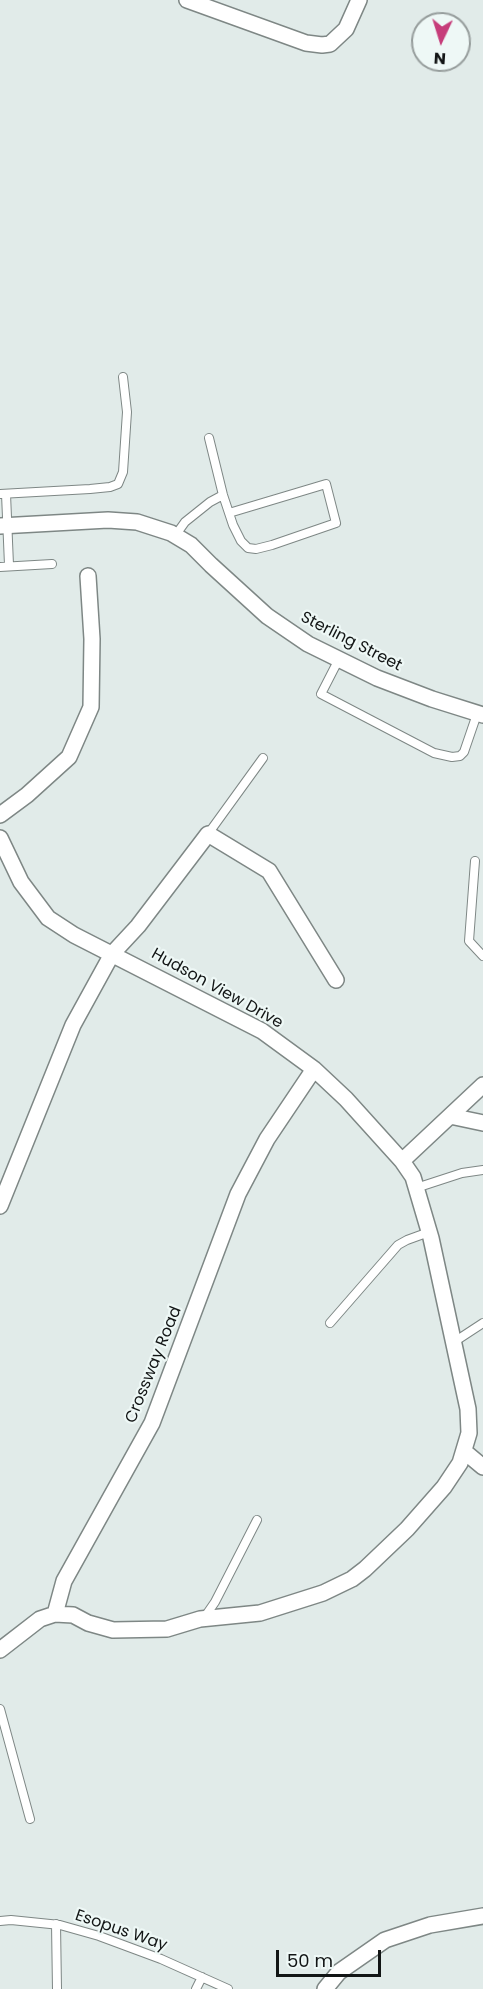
<!DOCTYPE html>
<style>
body{margin:0}
#map{position:relative;width:483px;height:1989px;overflow:hidden;background:#e1ebe9;font-family:Poppins,sans-serif}
canvas{display:block}
.north{position:absolute;left:411px;top:12px;width:60px;height:60px;box-sizing:border-box;background:#eef8f6;border:2px solid #969d9c;border-radius:50%;rotate:184deg;font-size:16px;font-weight:700;line-height:24px;text-align:center;color:#121515}
.north::after{content:'';display:block;margin:auto;width:21px;height:27px;background:#c63d7a;clip-path:polygon(50% 0,100% 100%,50% 72%,0 100%)}
.scale{position:absolute;left:276px;top:1950px;width:105px;height:27px;box-sizing:border-box;border:3px solid #121515;border-top:0;padding-left:8px;font-size:18px;line-height:21px;white-space:nowrap;color:#121515;-webkit-text-stroke:4px #eef8f6;paint-order:stroke}
</style>
<div id="map">
<canvas width="483" height="1989"></canvas>
<div class="north">N</div>
<div class="scale">50 m</div>
</div>
<script>
const g = document.querySelector('canvas').getContext('2d');
g.lineJoin = 'round';
const shape = rows => new Path2D(rows.map(r => 'M' + r).join(''));
function strokePath(path, color, width, dash) { g.strokeStyle = color; g.lineWidth = width; g.lineCap = dash ? 'butt' : 'round'; g.setLineDash(dash || []); g.stroke(path); }
function write(font, color, halo, rows, align = 'center') {
  g.font = font + ' Poppins,sans-serif'; g.lineWidth = 4.5; g.setLineDash([]); g.textBaseline = 'middle'; g.strokeStyle = halo; g.fillStyle = color; for (const [text, x, y, turn = 0] of rows) {
    g.save(); g.translate(x, y); g.rotate((+turn || 0) * Math.PI / 180); g.textAlign = isNaN(turn) ? turn : align; if (halo) g.strokeText(text, 0, 0); g.fillText(text, 0, 0); g.restore();
  }
}
const lane = shape([
 [209,438,223,495,233,525,241,541,248,548,256,549,272,545,336,523,326,484,229,513],
 [0,494,90,489,110,487,118,484,123,472,127,412,123,377],
 [6,494,9,565],
 [175,536,185,522,210,502,223,495],
 [0,567,52,564],
 [339,659,321,694,434,753,452,757,460,756,464,752,477,714],
 [208,834,263,758],
 [475,861,469,941,483,956],
 [416,1188,462,1173,483,1170],
 [330,1323,398,1245,407,1240,429,1232],
 [454,1342,483,1323],
 [204,1618,215,1602,257,1520],
 [0,1709,30,1819],
 [0,1921,11,1920,60,1925,99,1936,161,1959,228,1989],
 [56,1924,57,1989],
 [196,1989,202,1977]
]);
const street = shape([
 [187,0,306,43,322,45,330,44,346,29,359,0],
 [0,526,108,520,137,522,171,533,191,545,211,565,267,616,308,644,377,678,432,699,483,715],
 [0,815,27,795,69,757,91,707,92,639,88,576],
 [0,838,21,882,48,918,74,935,262,1031,314,1069,346,1099,402,1161,413,1177,431,1238,468,1409,469,1433,460,1463,444,1487,407,1529,365,1569,352,1579,323,1593,260,1613,200,1619,167,1629,113,1630,88,1623,73,1615,55,1614,40,1619,0,1650],
 [450,1116,483,1123],
 [402,1161,483,1085],
 [0,1206,73,1025,112,954,138,926,208,834,269,871,336,980],
 [465,1452,483,1467],
 [55,1614,64,1581,152,1423,238,1194,267,1139,314,1069],
 [325,1989,339,1972,385,1940,430,1925,483,1916]
]);
strokePath(lane, '#7e8785', 10);
strokePath(street, '#7e8785', 18);
strokePath(lane, '#fff', 8);
strokePath(street, '#fff', 15);
write('16px', '#121515', '#eef8f6', [
 ["Sterling Street",351,642,27],
 ["Hudson View Drive",217,989,29],
 ["Crossway Road",154,1365,-68],
 ["Esopus Way",121,1931,19]
]);
</script>
